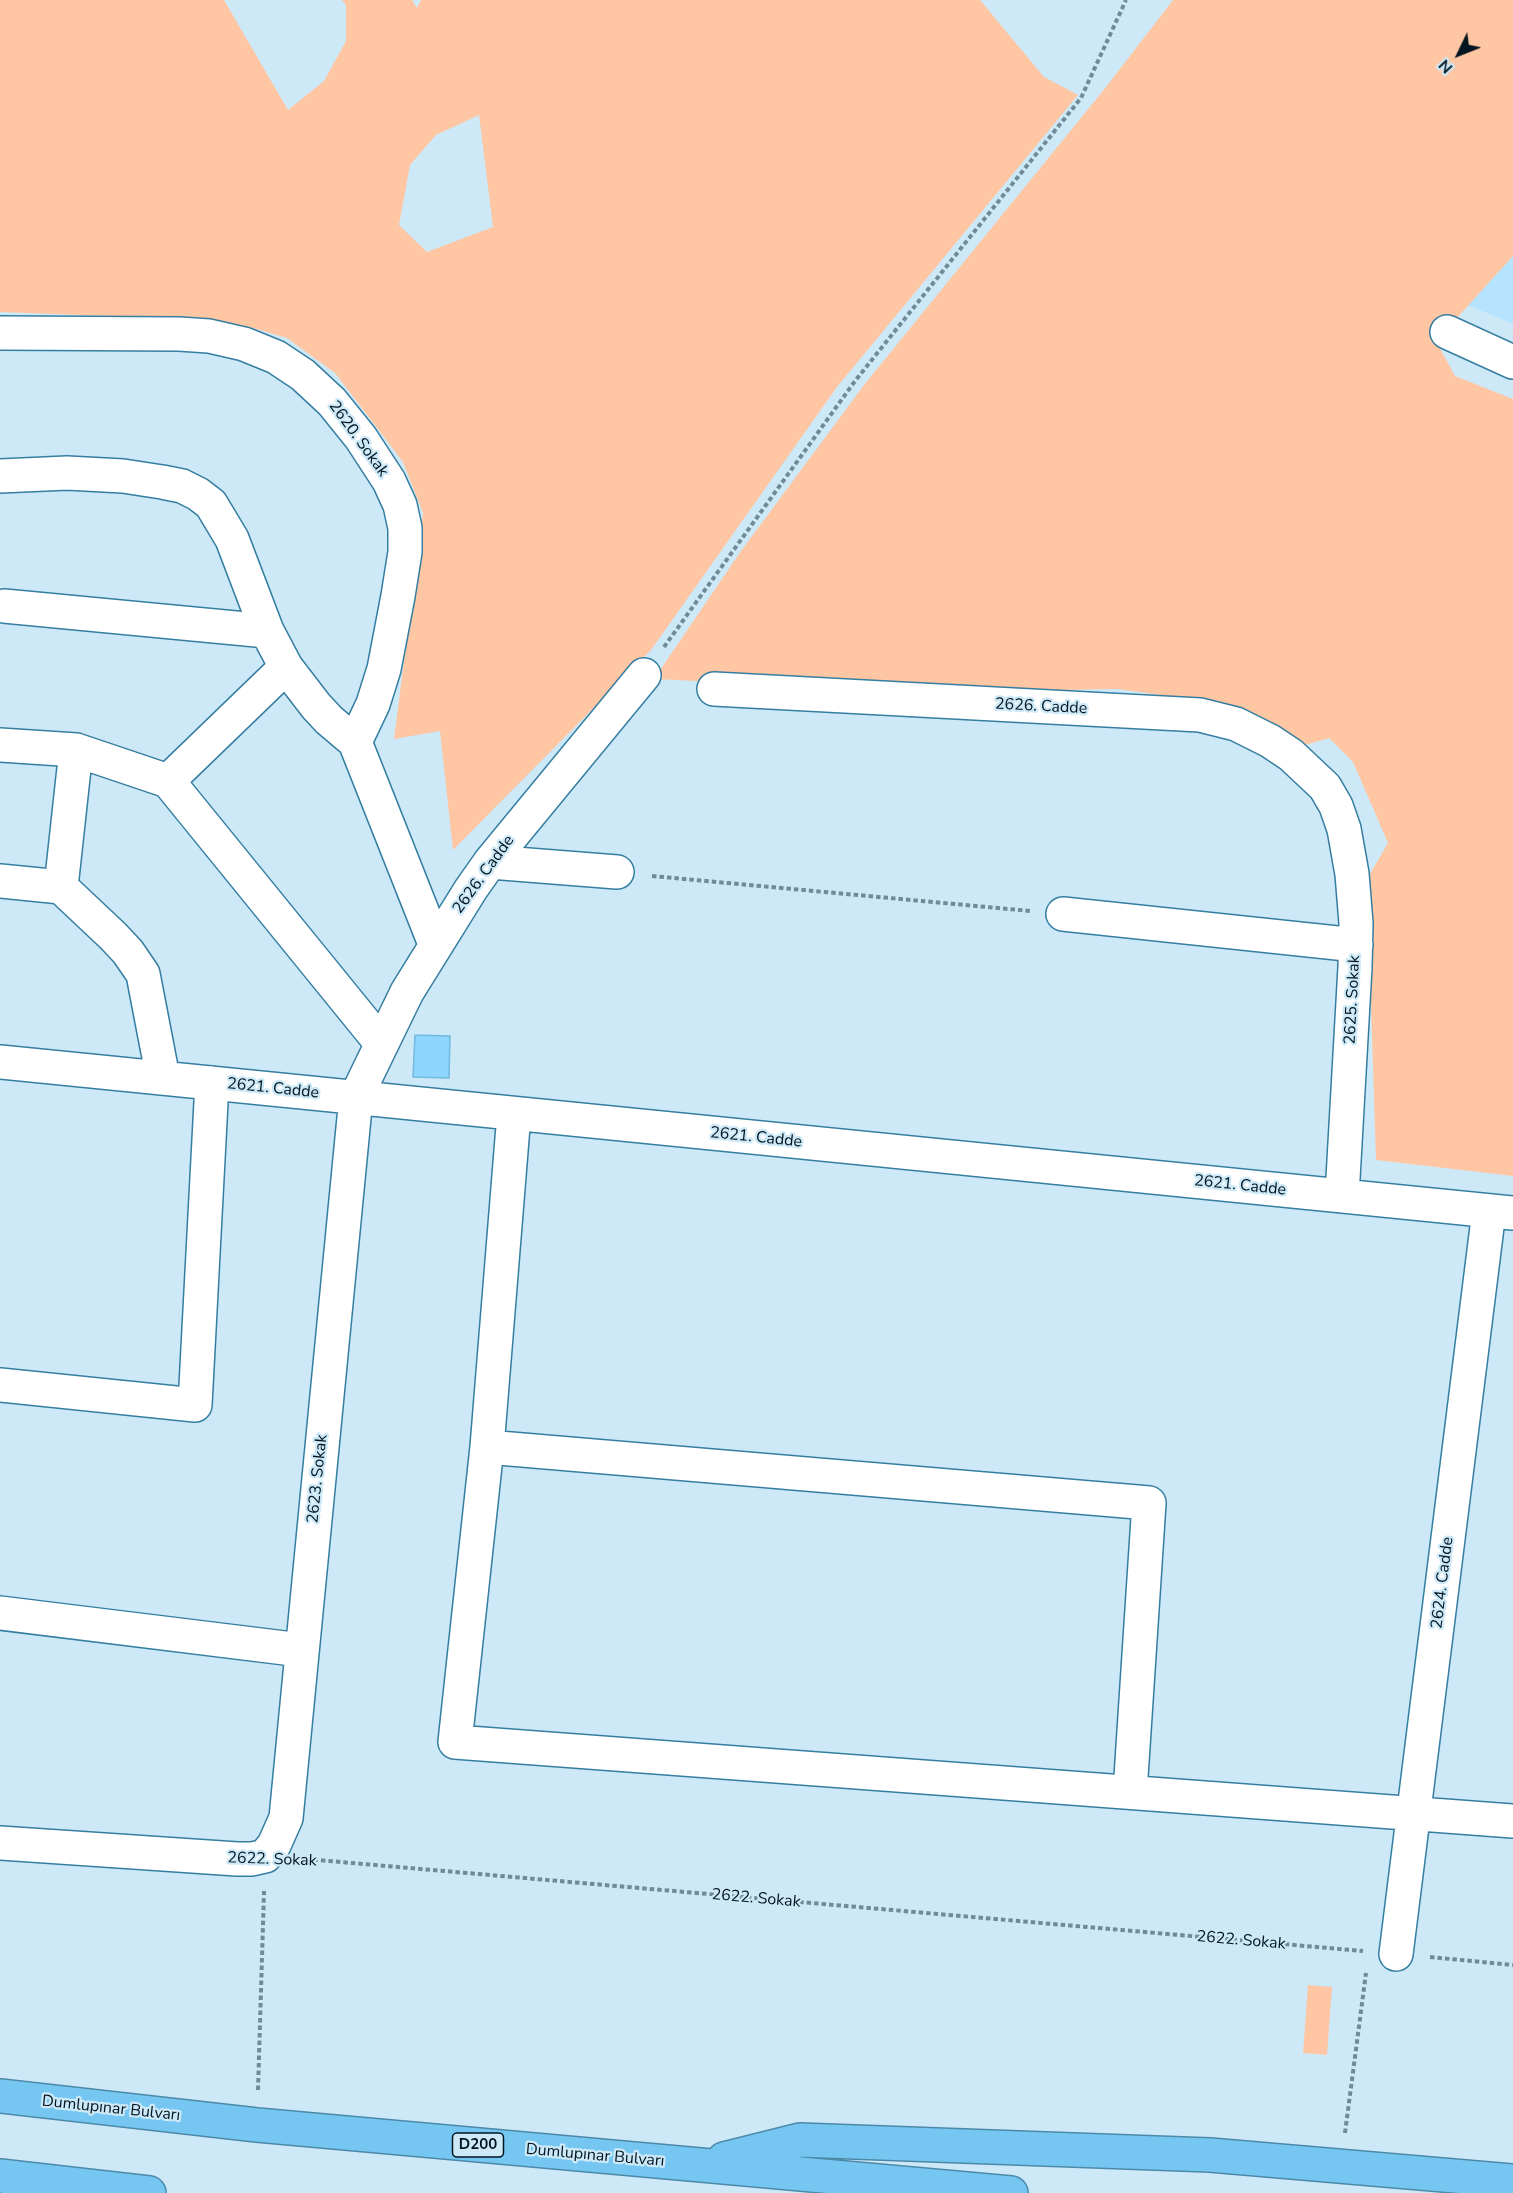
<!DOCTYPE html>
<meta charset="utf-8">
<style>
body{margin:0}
#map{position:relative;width:1513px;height:2193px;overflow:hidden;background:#cde9f8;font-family:"Nunito Sans",sans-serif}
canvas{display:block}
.north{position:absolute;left:1429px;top:24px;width:60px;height:60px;-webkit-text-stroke:4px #cde9f8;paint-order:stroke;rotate:227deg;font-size:16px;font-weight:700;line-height:24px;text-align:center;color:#011520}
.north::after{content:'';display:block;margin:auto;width:21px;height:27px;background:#011520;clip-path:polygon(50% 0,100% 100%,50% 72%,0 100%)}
</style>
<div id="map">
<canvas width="1513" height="2193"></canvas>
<div class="north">N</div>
</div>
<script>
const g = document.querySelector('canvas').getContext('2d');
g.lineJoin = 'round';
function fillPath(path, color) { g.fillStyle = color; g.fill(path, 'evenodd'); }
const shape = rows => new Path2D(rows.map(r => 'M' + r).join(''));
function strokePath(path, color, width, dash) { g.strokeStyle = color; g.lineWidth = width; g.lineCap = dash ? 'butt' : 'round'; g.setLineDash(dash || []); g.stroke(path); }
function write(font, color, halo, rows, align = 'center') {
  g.font = font + ' "Nunito Sans",sans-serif'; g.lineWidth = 4.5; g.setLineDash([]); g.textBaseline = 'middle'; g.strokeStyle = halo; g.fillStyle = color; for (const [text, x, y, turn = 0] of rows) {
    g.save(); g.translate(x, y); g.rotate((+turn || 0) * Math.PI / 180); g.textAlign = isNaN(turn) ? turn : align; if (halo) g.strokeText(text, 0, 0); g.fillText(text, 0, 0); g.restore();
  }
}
fillPath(shape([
 [1513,256,1513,324,1468,305]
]), '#b6e4ff');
fillPath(shape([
 [0,0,224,0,288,110,324,81,346,41,346,5,342,0,412,0,417,8,421,0,980,0,1044,77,1078,95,837,387,651,650,453,850,440,731,394,739,423,513,403,462,335,373,287,338,253,328,162,318,0,312],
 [479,115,493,227,427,252,399,225,410,165,436,135],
 [1173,0,1513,0,1513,256,1436,341,1455,376,1513,399,1513,1176,1376,1160,1367,879,1388,843,1353,762,1329,738,1305,745,1270,721,1206,701,1117,689,937,692,654,679,741,551,864,385,1106,87],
 [1308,1985,1332,1987,1327,2055,1303,2053]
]), '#ffc6a3');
const building = shape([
 [415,1035,450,1036,449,1078,413,1077,415,1035]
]);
fillPath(building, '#8ed6fd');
strokePath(building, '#71b9df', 1.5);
const street = shape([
 [1447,332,1513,362],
 [0,333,179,334,209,336,244,344,276,357,303,375,332,402,361,438,389,481,400,505,405,528,405,552,398,596,384,669,373,704,355,742,435,944],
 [0,476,67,473,123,476,162,482,182,486,198,494,211,504,232,539,267,631,286,667,316,706,329,720,355,742],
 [4,606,267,631],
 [714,689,1200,715,1236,724,1270,741,1291,755,1325,787,1336,806,1344,829,1352,874,1356,923,1355,967,1342,1196],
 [0,745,76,750,168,781,381,1043],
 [168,781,286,667],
 [490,862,617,872],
 [0,881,61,887,76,750],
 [61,887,113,936,128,952,143,974,163,1078],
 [1063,914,1356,945],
 [0,1062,1513,1213],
 [514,1114,487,1447,455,1742,1513,1821],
 [0,1385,195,1405,212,1083],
 [487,1447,1149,1503,1130,1792],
 [0,1613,301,1650],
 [0,1843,237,1859,252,1859,265,1856,274,1845,286,1818,356,1097,407,992,471,889,490,862,644,675],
 [1396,1954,1489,1211]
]);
const highway = shape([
 [0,2096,257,2125,1011,2193],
 [724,2159,800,2140,1210,2155,1513,2181],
 [0,2176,149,2193]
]);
strokePath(street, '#357ea1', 36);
strokePath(highway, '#4c89a8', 36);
strokePath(shape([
 [664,647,855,381,1081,98,1126,0],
 [652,876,1030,911],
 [306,1859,1363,1951],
 [1430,1957,1513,1965],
 [258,2090,264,1891],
 [1345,2133,1366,1973]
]), '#728a97', 4, [4.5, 3]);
strokePath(street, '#fff', 33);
strokePath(highway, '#75c7f2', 33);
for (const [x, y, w] of [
 [478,2145,51]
]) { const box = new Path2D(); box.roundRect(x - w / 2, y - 12, w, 24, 4.5); g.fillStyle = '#cde9f8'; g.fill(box); strokePath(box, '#011520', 1.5); }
write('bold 15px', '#011520', null, [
 ["D200",478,2145]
]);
write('16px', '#011520', '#cde9f8', [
 ["2620. Sokak",358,439,54],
 ["2626. Cadde",1041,707,3],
 ["2626. Cadde",484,875,-54],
 ["2625. Sokak",1353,1000,-87],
 ["2621. Cadde",273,1089,6],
 ["2621. Cadde",756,1138,6],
 ["2621. Cadde",1240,1186,6],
 ["2623. Sokak",318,1479,-84],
 ["2624. Cadde",1443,1583,-83],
 ["2622. Sokak",272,1860,2],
 ["2622. Sokak",756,1899,5],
 ["2622. Sokak",1241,1941,5],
 ["Dumlupınar Bulvarı",111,2109,6],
 ["Dumlupınar Bulvarı",595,2156,5]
]);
</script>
